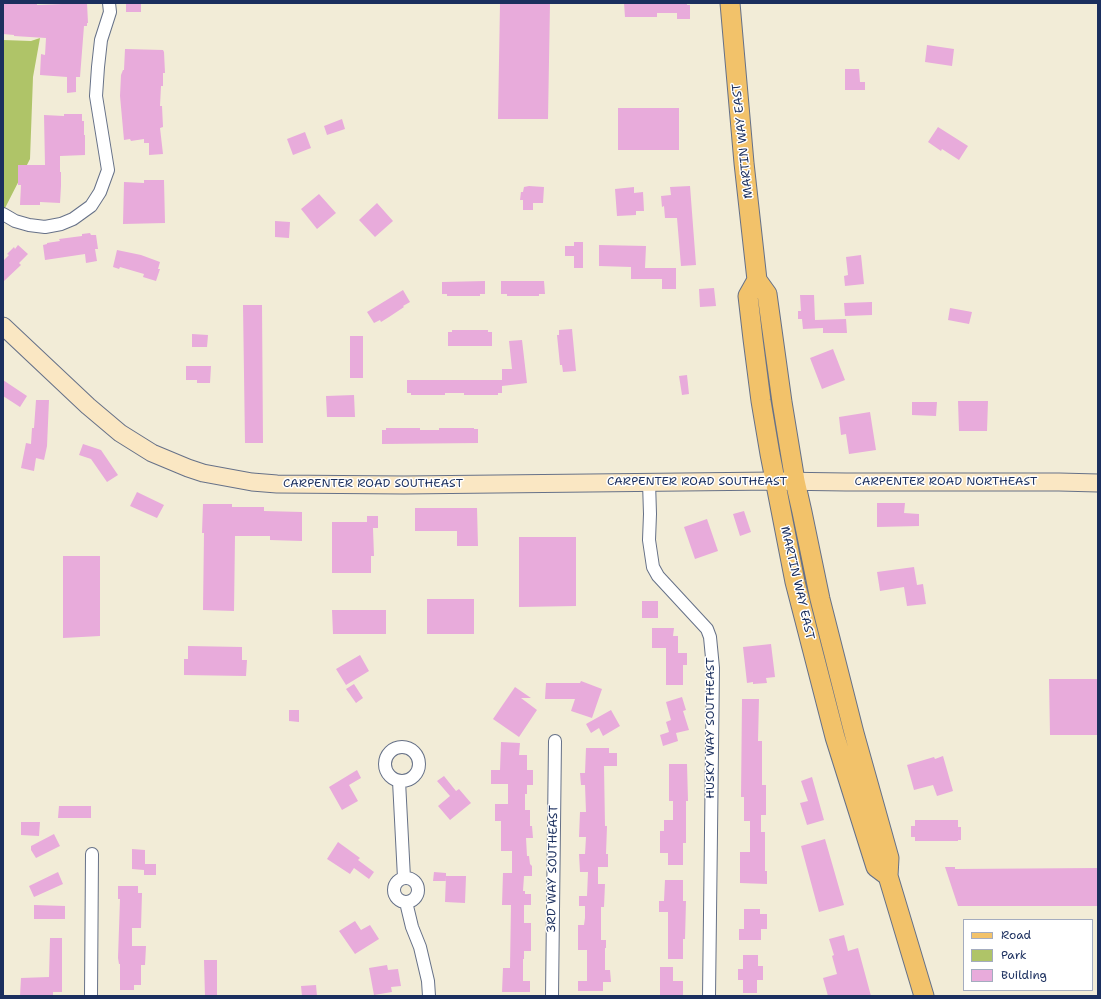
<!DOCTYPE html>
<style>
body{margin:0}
#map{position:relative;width:1101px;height:999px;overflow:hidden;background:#f2ecd7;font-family:"Shantell Sans",sans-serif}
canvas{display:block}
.frame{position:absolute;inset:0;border:4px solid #1b2f5e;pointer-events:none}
.legend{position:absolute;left:963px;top:919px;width:130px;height:72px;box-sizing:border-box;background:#fff;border:1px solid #a4acbf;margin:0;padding:5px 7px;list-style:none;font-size:12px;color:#1b2f5e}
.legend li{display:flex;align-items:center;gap:8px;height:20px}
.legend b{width:20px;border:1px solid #a4acbf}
</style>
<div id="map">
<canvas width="1101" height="999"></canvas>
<div class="frame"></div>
<ul class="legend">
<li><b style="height:5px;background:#f2c26a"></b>Road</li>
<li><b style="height:11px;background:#afc468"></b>Park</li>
<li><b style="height:11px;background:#e8abdb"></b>Building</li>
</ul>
</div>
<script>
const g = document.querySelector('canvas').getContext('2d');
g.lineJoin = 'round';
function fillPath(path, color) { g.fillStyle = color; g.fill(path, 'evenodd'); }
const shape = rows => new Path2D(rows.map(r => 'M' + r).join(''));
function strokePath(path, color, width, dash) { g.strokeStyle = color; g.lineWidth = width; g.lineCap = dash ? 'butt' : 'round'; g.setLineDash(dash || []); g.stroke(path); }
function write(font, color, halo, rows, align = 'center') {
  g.font = font + ' "Shantell Sans",sans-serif'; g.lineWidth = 3; g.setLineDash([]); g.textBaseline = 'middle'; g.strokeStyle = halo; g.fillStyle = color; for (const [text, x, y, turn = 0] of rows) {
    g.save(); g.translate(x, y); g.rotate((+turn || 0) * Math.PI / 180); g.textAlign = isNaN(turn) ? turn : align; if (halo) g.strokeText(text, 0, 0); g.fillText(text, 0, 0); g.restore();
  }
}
fillPath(shape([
 [40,38,33,77,30,159,3,212,3,40,31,41]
]), '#afc468');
fillPath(shape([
 [3,3,37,3,37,5,87,3,88,23,87,23,87,26,84,26,80,77,76,77,76,92,67,93,67,77,40,75,41,54,45,55,46,38,14,36,14,35,3,34],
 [126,3,141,3,141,12,126,12],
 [500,3,550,3,548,119,498,119],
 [624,3,687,3,687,5,690,5,690,19,677,19,677,13,657,13,657,17,625,17],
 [927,45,954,49,952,66,925,62],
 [125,49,163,50,164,52,165,73,163,73,163,86,161,86,160,106,162,106,163,127,160,128,163,154,149,155,149,143,144,143,144,139,131,141,130,139,124,140,120,96,121,75,123,70,124,70],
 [845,69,859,69,860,82,865,82,865,90,845,90],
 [618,108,679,108,679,150,618,150],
 [64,114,82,114,82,121,84,121,84,135,85,135,85,155,60,156,60,172,61,172,61,186,60,203,40,202,40,205,20,205,21,185,18,185,18,165,45,165,44,115,64,116],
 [342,119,345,129,327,135,324,126],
 [938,127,968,146,959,160,942,149,941,151,928,142],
 [305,132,311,148,293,155,287,139],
 [144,180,164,180,165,223,123,224,124,182,144,183],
 [529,186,544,187,543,203,533,203,533,210,523,210,523,200,520,200,521,192,523,192,524,187],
 [690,186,696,265,681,266,677,218,665,218,664,206,662,207,661,196,671,195,670,187],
 [634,187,634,193,643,192,644,211,636,211,636,215,617,216,615,189],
 [319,194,336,213,317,229,301,209],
 [377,203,393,221,375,237,359,220],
 [275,221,290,222,289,238,275,237],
 [90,233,91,235,96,235,98,249,95,249,97,261,86,263,85,254,45,260,43,245,47,244,47,243,60,241,59,239,82,236,82,234],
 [574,242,583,242,583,268,574,268,574,256,565,256,565,246,574,246],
 [18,245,28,254,19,263,21,265,3,282,3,261,9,255,7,254,14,247,15,249],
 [599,245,646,246,645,268,676,268,676,289,662,289,662,279,631,279,631,267,599,266],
 [117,250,141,255,160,262,158,269,160,269,156,281,143,277,144,274,120,267,119,269,113,267],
 [861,255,864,284,845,286,844,276,848,275,846,257],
 [485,281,485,294,480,294,480,296,447,296,447,294,442,294,442,282],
 [501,281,544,281,545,294,539,294,539,296,507,296,507,294,501,294],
 [714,288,716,306,700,307,699,289],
 [403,290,410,302,403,306,404,307,389,317,381,322,380,320,374,323,367,312],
 [800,295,814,295,815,320,846,319,847,333,823,333,823,328,803,329,802,319,798,319,798,311,801,311],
 [872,302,872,315,845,316,844,303],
 [243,305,262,305,263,443,245,443],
 [950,308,972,312,969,324,948,320],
 [572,329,576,371,563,372,562,365,560,365,557,335,559,335,559,330],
 [452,330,488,330,488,332,492,332,492,346,448,346,448,332,452,332],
 [192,334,208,335,207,347,192,347],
 [350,336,363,336,363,378,350,378],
 [522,340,527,383,502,386,502,369,512,369,509,341],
 [833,349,845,380,822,389,810,358],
 [186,366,211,366,210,383,197,383,197,380,186,380],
 [687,375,689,394,682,395,679,376],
 [3,380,27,396,20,407,3,396],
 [407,380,502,380,502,393,498,393,498,395,464,395,464,393,445,393,445,395,411,395,411,393,407,393],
 [354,395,355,417,327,417,326,396],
 [36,400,49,400,47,446,44,460,36,458,34,471,21,468,26,443,31,444,32,428,34,428],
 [958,401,988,401,987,431,959,431],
 [912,402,937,402,936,416,912,415],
 [870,412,876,450,849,454,846,434,841,435,839,417],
 [386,428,420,428,420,430,439,430,439,428,474,428,474,429,478,429,478,443,382,444,382,430,386,430],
 [83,444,101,450,118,475,107,482,91,459,79,455],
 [137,492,164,505,157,518,130,506],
 [877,503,905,503,904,513,919,514,919,526,877,527],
 [203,504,232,504,232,507,264,507,264,511,302,512,302,541,270,540,270,536,235,536,234,611,203,610,204,533,202,533],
 [415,508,477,508,478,546,457,546,457,531,415,531],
 [744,511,751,532,740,536,733,514],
 [367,516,378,516,378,528,373,528,374,556,371,556,371,573,332,573,332,522,367,522],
 [707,519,718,551,695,559,684,527],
 [519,537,576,537,576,606,519,607],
 [63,556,100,556,100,636,63,638],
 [914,567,917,585,923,584,926,604,907,606,904,587,880,591,877,572],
 [427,599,474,599,474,634,427,634],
 [642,601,658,601,658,618,642,618],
 [332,610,386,610,386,634,333,634],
 [652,628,674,628,673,636,678,636,678,653,687,653,687,665,683,665,683,685,666,685,666,648,652,648],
 [771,644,775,677,766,678,767,683,753,684,753,682,747,683,743,647],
 [188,646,242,647,242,660,247,660,246,676,184,675,184,659,188,659],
 [360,655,369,671,346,685,336,669],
 [1049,679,1098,679,1098,735,1050,735],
 [581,681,602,689,592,718,571,711,575,699,545,699,546,683,580,683],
 [354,684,363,698,356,703,346,689],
 [515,687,531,698,521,698,537,710,519,737,493,719],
 [682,697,686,710,683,711,689,730,676,733,678,741,663,746,660,735,669,732,666,722,671,720,666,702],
 [742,699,759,699,758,741,762,741,762,785,766,785,766,815,761,815,761,832,765,832,765,871,767,871,767,884,740,883,740,852,750,852,750,821,744,821,744,797,741,797],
 [289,710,299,710,299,722,289,721],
 [611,710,620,726,603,736,599,728,591,733,586,724],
 [501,742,520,743,519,755,527,755,527,770,533,770,533,785,527,785,527,794,525,794,525,810,530,810,530,826,532,826,533,838,526,838,527,856,529,856,530,864,532,866,532,876,524,876,523,891,525,891,525,894,531,894,531,905,524,905,524,923,531,923,531,951,524,951,524,959,523,959,523,981,530,981,530,992,502,992,503,968,510,968,511,905,502,905,503,873,512,873,512,851,501,851,501,821,495,821,495,804,508,804,508,784,491,784,491,770,500,770],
 [586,748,609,748,609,753,617,753,617,766,604,766,605,826,607,826,606,854,608,854,608,867,598,867,598,884,605,884,604,907,601,907,601,940,606,940,606,948,605,948,605,970,610,970,611,982,603,982,603,991,578,991,578,981,587,981,587,950,578,950,578,925,584,925,585,918,585,906,579,906,579,896,587,896,588,872,580,872,579,854,585,854,586,837,579,837,580,812,586,812,585,785,581,785,580,773,585,773],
 [943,756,953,791,937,796,933,785,914,790,907,765,934,757,935,759],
 [669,764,687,764,688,801,686,801,686,843,683,843,683,865,668,865,668,853,660,853,660,831,664,831,664,820,673,820,673,801,669,801],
 [357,770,361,778,349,785,358,801,342,810,329,787],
 [444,776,456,791,459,789,471,803,450,820,438,806,450,796,437,781],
 [812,777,824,820,807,825,800,803,808,801,801,781],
 [59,806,91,806,91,818,58,818],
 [915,820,958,820,958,827,961,827,961,840,958,840,958,841,915,841,915,837,911,837,911,826,915,826],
 [21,822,40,822,39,836,21,835],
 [54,834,60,846,36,858,31,850,31,846],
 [825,839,844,905,819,912,801,846],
 [338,842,360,858,358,860,374,872,369,879,354,868,350,874,327,859],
 [132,849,145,850,145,864,156,864,156,875,144,875,144,870,132,869],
 [945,867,955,867,955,869,1098,868,1098,906,958,906],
 [58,872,63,884,34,897,29,886],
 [434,872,446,873,446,881,433,881],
 [446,876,466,876,465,903,445,902],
 [665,880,683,880,683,901,686,901,685,939,683,939,683,959,668,959,668,912,659,912,659,901,664,901],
 [118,886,138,886,138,893,142,893,141,928,132,928,132,946,146,946,145,965,141,965,141,985,134,985,134,990,120,990,120,964,119,964,118,958,120,899,118,899],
 [34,905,65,906,65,919,34,919],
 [744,909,760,909,760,914,767,914,767,929,761,929,761,940,739,940,739,929,744,929],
 [355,921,361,930,370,925,379,939,355,954,339,931],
 [844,935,848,951,858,948,871,996,828,996,823,978,837,974,832,956,834,955,829,939],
 [50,938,62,938,62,992,53,992,53,996,20,996,21,978,49,977],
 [743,955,758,955,758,966,763,966,763,980,757,980,757,993,743,993,743,980,738,980,738,969,743,969],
 [204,960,217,960,217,996,205,996],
 [387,965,388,970,398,969,401,986,391,987,392,992,374,995,369,968],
 [660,967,673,967,673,981,683,981,683,996,660,996],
 [316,985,317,996,302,996,301,986]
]), '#e8abdb');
const street = shape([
 [3,214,15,221,29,225,45,227,61,224,73,219,91,206,100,192,108,170,96,96,98,67,101,40,110,12,109,3],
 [649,482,650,514,649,540,653,567,658,576,707,629,710,637,713,668,709,996],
 '385 764a17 17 0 1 1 34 0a17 17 0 1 1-34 0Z',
 [399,781,404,878],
 '394 890a12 12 0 1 1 24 0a12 12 0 1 1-24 0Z',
 [406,902,412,927,420,947,428,981,429,996],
 [91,996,92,854],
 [552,996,555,741]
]);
const secondary = shape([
 [3,326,88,406,120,433,152,453,188,468,203,473,252,482,277,484,404,485,775,481,846,482,1059,482,1098,483]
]);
const primary = shape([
 [730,3,744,163,757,280,767,294,782,402,795,481,802,512,820,599,854,733,889,858,888,876,924,996],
 [757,280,748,296,753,339,761,401,770,454,795,582,835,737,876,867,888,876]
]);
strokePath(street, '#667188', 14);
strokePath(secondary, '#667188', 19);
strokePath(primary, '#667188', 21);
strokePath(street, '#fff', 12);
strokePath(secondary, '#fae7c3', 17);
strokePath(primary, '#f2c26a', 19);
write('12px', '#1b2f5e', '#fff', [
 ["MARTIN WAY EAST",743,141,-96],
 ["CARPENTER ROAD SOUTHEAST",697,482],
 ["CARPENTER ROAD NORTHEAST",946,482],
 ["CARPENTER ROAD SOUTHEAST",373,484],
 ["MARTIN WAY EAST",797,583,77],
 ["HUSKY WAY SOUTHEAST",711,728,-90],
 ["3RD WAY SOUTHEAST",553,869,-89]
]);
</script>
